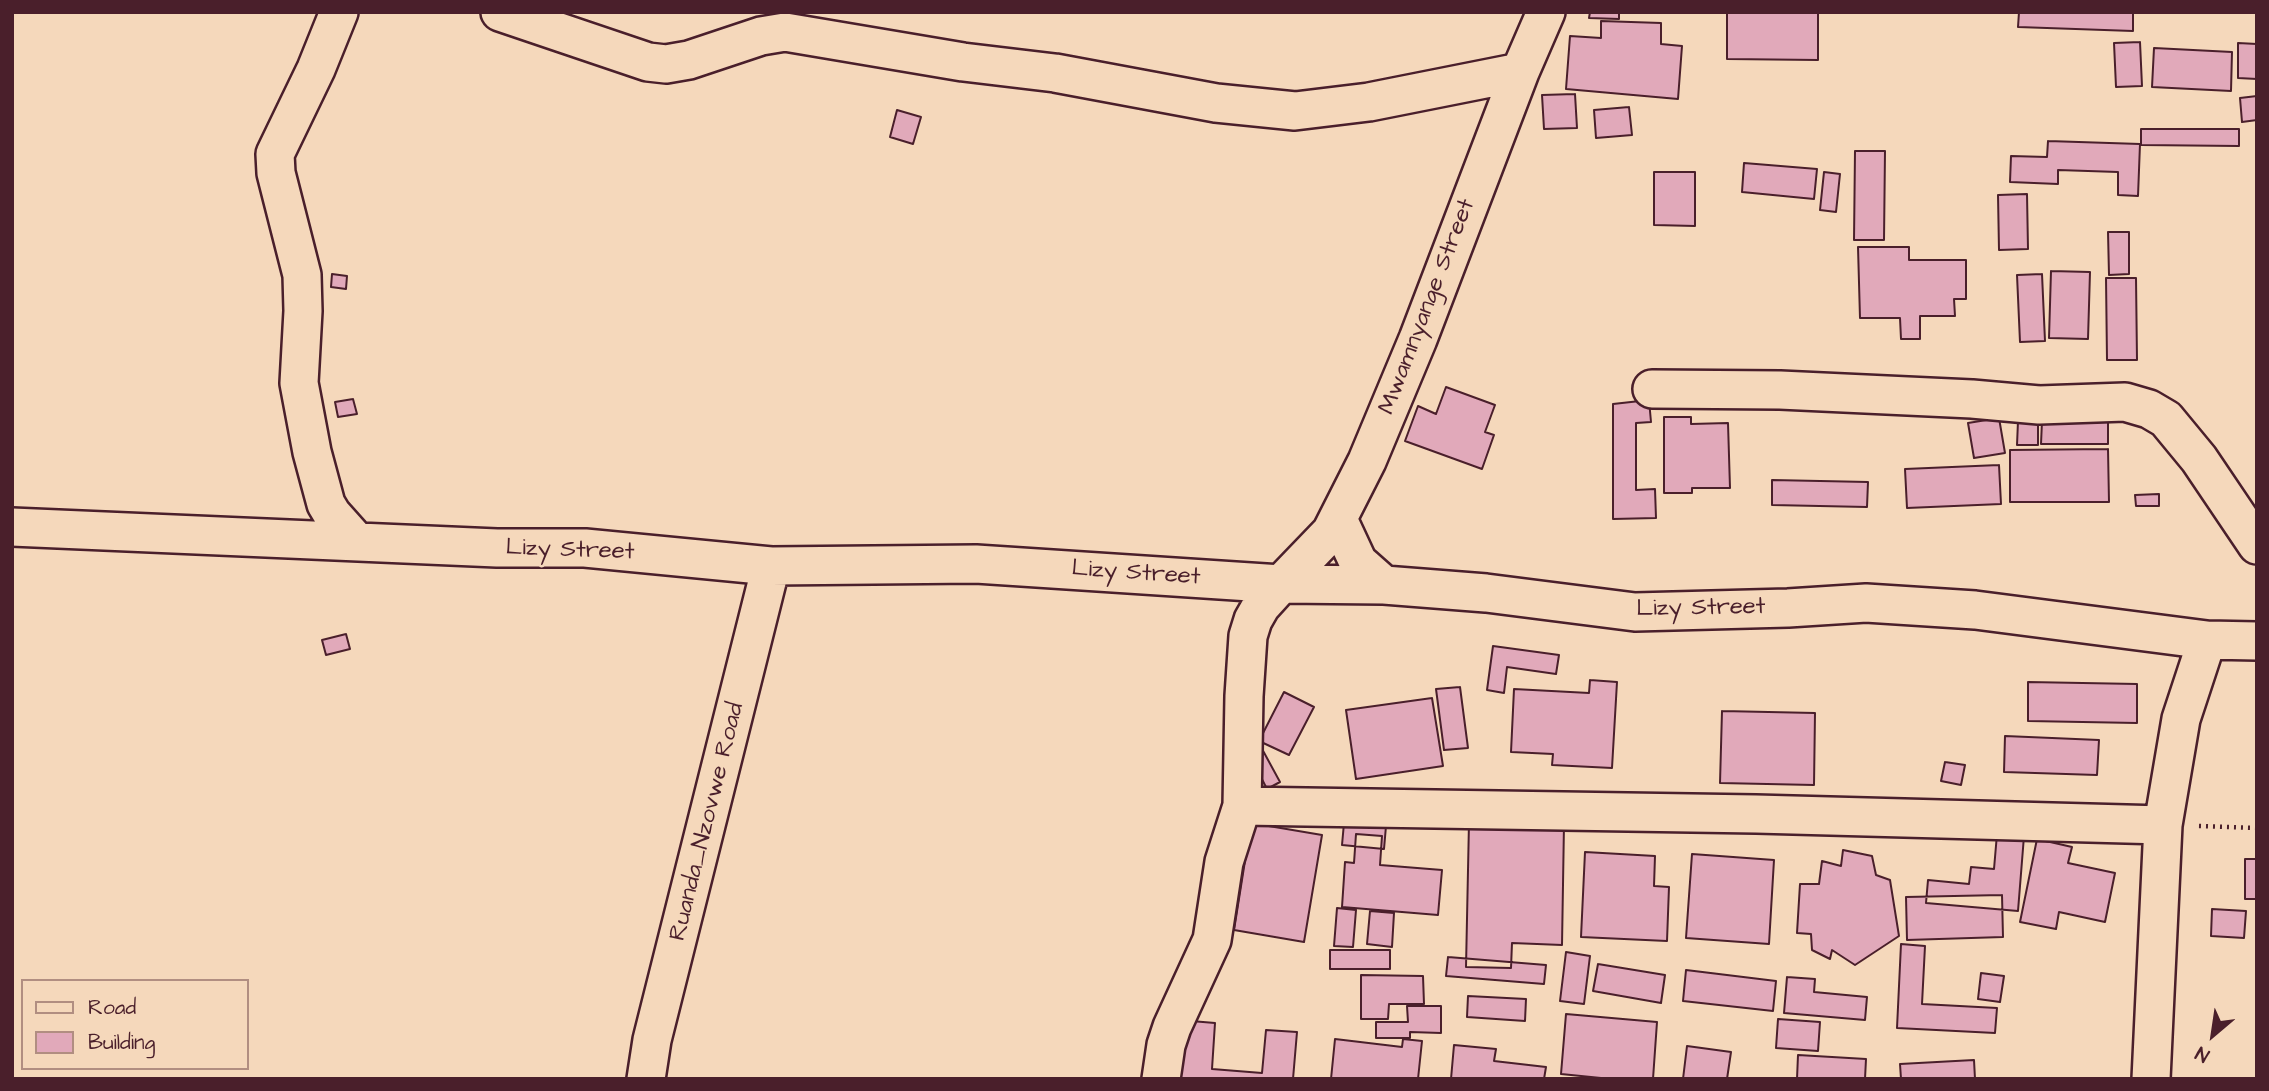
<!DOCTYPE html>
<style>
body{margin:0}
#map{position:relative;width:2269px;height:1091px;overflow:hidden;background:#f5d8bb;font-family:"Architects Daughter",sans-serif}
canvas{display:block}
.frame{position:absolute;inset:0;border:14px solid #4a1f2b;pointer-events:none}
.legend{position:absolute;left:21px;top:979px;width:228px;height:91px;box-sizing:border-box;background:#f5d8bb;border:2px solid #b18e81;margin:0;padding:9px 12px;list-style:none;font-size:21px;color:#4a1f2b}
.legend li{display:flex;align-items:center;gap:14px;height:35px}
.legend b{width:35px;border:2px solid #b18e81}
.north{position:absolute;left:2178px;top:1000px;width:70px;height:70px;-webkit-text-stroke:5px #f5d8bb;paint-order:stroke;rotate:209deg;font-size:19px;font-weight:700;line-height:28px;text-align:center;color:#4a1f2b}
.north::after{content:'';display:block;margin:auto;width:24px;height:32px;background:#4a1f2b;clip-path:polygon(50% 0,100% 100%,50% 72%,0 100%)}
</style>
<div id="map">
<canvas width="2269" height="1091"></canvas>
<div class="frame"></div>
<ul class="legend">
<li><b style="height:9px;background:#f5d8bb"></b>Road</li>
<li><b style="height:19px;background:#e1a9ba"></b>Building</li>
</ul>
<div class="north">N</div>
</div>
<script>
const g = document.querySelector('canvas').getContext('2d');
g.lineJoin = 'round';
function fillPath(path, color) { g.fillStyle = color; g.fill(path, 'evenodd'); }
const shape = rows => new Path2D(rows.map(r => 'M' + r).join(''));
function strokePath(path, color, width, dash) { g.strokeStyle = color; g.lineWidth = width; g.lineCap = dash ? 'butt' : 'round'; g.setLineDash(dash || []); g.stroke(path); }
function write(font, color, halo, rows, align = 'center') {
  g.font = font + ' "Architects Daughter",sans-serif'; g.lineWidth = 5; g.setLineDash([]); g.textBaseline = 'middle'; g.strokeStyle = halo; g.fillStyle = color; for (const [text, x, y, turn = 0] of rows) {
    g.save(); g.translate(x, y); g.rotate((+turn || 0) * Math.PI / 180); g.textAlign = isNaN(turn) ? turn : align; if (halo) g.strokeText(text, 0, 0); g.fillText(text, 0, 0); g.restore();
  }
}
const building = shape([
 [1590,12,1619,12,1619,19,1589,18,1590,12],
 [1727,12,1818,12,1818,60,1727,59,1727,12],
 [2019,12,2133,12,2133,31,2018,27,2019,12],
 [1601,21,1661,23,1661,44,1682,46,1678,99,1566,89,1570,36,1601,38,1601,21],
 [2140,42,2142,86,2116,87,2114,43,2140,42],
 [2238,43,2257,44,2257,79,2238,78,2238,43],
 [2154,48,2232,52,2231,91,2152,87,2154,48],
 [1575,94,1577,128,1544,129,1542,95,1575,94],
 [2257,96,2257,120,2242,122,2240,98,2257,96],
 [1629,107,1632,135,1596,138,1594,110,1629,107],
 [897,110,921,117,913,144,890,137,897,110],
 [2141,129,2239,129,2239,146,2141,145,2141,129],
 [2048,141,2140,144,2138,196,2118,195,2118,172,2058,170,2058,184,2010,182,2011,156,2047,157,2048,141],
 [1855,151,1885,151,1884,240,1854,240,1855,151],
 [1744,163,1817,169,1814,199,1742,192,1744,163],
 [1654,172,1695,172,1695,226,1654,225,1654,172],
 [1824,172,1840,174,1836,212,1820,210,1824,172],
 [2027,194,2028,249,1999,250,1998,195,2027,194],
 [2108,232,2129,232,2129,274,2109,275,2108,232],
 [1858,247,1909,247,1909,260,1966,260,1966,299,1954,299,1955,316,1920,316,1920,339,1901,339,1900,318,1860,318,1858,247],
 [2051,271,2090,272,2088,339,2049,338,2051,271],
 [332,274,347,276,346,289,331,287,332,274],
 [2042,274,2045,341,2020,342,2017,275,2042,274],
 [2106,278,2136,278,2137,360,2107,360,2106,278],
 [1446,387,1495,405,1485,432,1494,435,1482,469,1405,441,1418,406,1436,414,1446,387],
 [353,399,357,414,338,417,335,402,353,399],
 [1649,400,1651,422,1636,423,1636,490,1655,489,1656,518,1613,519,1613,404,1649,400],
 [2108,407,2108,444,2041,444,2042,421,2108,407],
 [1664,417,1691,417,1691,424,1728,423,1730,488,1692,488,1692,493,1664,493,1664,417],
 [1999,418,2005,453,1974,458,1968,423,1999,418],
 [2018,421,2038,421,2038,445,2017,445,2018,421],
 [2108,449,2109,502,2010,502,2010,450,2108,449],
 [1999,465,2001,504,1907,508,1905,469,1999,465],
 [1772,480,1868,482,1867,507,1772,505,1772,480],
 [2159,494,2159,506,2136,506,2135,495,2159,494],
 [346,634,350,649,326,655,322,640,346,634],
 [1493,646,1559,655,1556,674,1507,667,1504,693,1487,690,1493,646],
 [1590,680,1617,682,1612,768,1552,765,1553,754,1511,752,1514,689,1589,693,1590,680],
 [2028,682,2137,684,2137,723,2028,721,2028,682],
 [1460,687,1468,748,1444,750,1436,689,1460,687],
 [1284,692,1314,707,1289,755,1259,741,1284,692],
 [1432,698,1443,766,1356,779,1346,710,1432,698],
 [1722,711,1815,713,1814,785,1720,783,1722,711],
 [2005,736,2099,740,2097,775,2004,772,2005,736],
 [1261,747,1280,782,1267,789,1249,754,1261,747],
 [1945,762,1965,765,1961,785,1941,781,1945,762],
 [1469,822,1564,824,1562,945,1512,943,1511,968,1466,967,1469,822],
 [1251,823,1322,835,1304,942,1234,930,1251,823],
 [1344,823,1386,826,1384,849,1342,845,1344,823],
 [1356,834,1382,836,1380,865,1442,870,1438,915,1342,907,1345,862,1354,863,1356,834],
 [1997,834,2024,836,2018,911,1926,903,1928,880,1969,884,1971,867,1994,869,1997,834],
 [2037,839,2072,847,2068,863,2115,873,2105,922,2059,912,2056,929,2020,922,2037,839],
 [1843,850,1872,856,1876,875,1890,880,1899,936,1855,965,1832,950,1830,959,1812,950,1811,934,1797,933,1800,884,1819,884,1822,861,1841,866,1843,850],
 [1585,852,1655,856,1654,886,1669,887,1667,941,1581,937,1585,852],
 [1692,854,1774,860,1769,944,1686,938,1692,854],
 [2245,859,2257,859,2257,899,2245,899,2245,859],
 [2002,895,2003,937,1907,940,1906,897,2002,895],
 [1337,908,1356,910,1353,947,1334,946,1337,908],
 [2212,909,2246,911,2244,938,2211,936,2212,909],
 [1370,911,1394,913,1392,947,1367,944,1370,911],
 [1901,944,1925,946,1922,1004,1997,1008,1995,1033,1897,1028,1901,944],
 [1330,950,1390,950,1390,969,1330,969,1330,950],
 [1566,952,1590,956,1584,1004,1560,1001,1566,952],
 [1448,957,1546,965,1544,984,1446,976,1448,957],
 [1598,964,1665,975,1661,1003,1593,991,1598,964],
 [1686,970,1776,981,1773,1011,1683,1001,1686,970],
 [1981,973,2004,976,2000,1002,1978,999,1981,973],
 [1361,975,1423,976,1424,1004,1389,1004,1388,1019,1361,1019,1361,975],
 [1787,977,1815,979,1814,992,1867,997,1865,1020,1784,1013,1787,977],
 [1468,996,1526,999,1525,1021,1467,1017,1468,996],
 [1407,1006,1441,1006,1441,1033,1410,1032,1410,1038,1376,1038,1376,1022,1408,1022,1407,1006],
 [1566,1014,1657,1022,1653,1079,1611,1079,1561,1074,1566,1014],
 [1778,1019,1820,1022,1818,1051,1776,1048,1778,1019],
 [1179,1020,1215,1023,1212,1069,1262,1073,1266,1030,1297,1032,1293,1079,1175,1079,1179,1020],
 [1335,1039,1402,1047,1403,1039,1422,1041,1418,1079,1331,1079,1335,1039],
 [1454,1045,1496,1049,1494,1061,1546,1067,1544,1079,1451,1079,1454,1045],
 [1687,1046,1731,1052,1727,1079,1683,1079,1687,1046],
 [1798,1055,1866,1059,1865,1079,1797,1079,1798,1055],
 [1974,1060,1975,1079,1901,1079,1900,1064,1974,1060]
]);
fillPath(building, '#e1a9ba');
strokePath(building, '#4a1f2b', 2);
const street = shape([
 [339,12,316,69,275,154,276,173,302,275,303,311,299,383,312,452,326,504,332,514,357,542],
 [500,12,648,62,666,64,689,60,761,36,785,32,963,62,1055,73,1216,103,1295,111,1369,102,1520,72],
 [1652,389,1780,390,1972,399,2039,405,2125,402,2149,409,2166,419,2199,459,2257,545],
 [1338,519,1358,562,1384,585],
 [12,527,497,548,585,548,771,566,976,564,1281,584,1384,585,1486,593,1635,612,1788,608,1866,603,1975,610,2207,640,2257,641],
 [1242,806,1756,814,2163,825],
 [646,1079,652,1040,771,566],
 [1161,1079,1166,1045,1172,1027,1212,940,1224,862,1242,806,1244,696,1248,636,1253,620,1261,606,1281,584,1331,532,1367,461,1418,339,1520,72,1546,12],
 [2151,1079,2163,825,2181,719,2207,640]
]);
strokePath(street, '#4a1f2b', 42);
strokePath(shape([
 [2199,826,2257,828]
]), '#4a1f2b', 4.5, [2, 5]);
strokePath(street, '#f5d8bb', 37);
write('24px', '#4a1f2b', '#f5d8bb', [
 ["Mwamnyange Street",1428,307,-69],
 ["Lizy Street",570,551,2],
 ["Lizy Street",1136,574,4],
 ["Lizy Street",1701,609,-1],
 ["Ruanda_Nzovwe Road",708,822,-76]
]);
</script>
